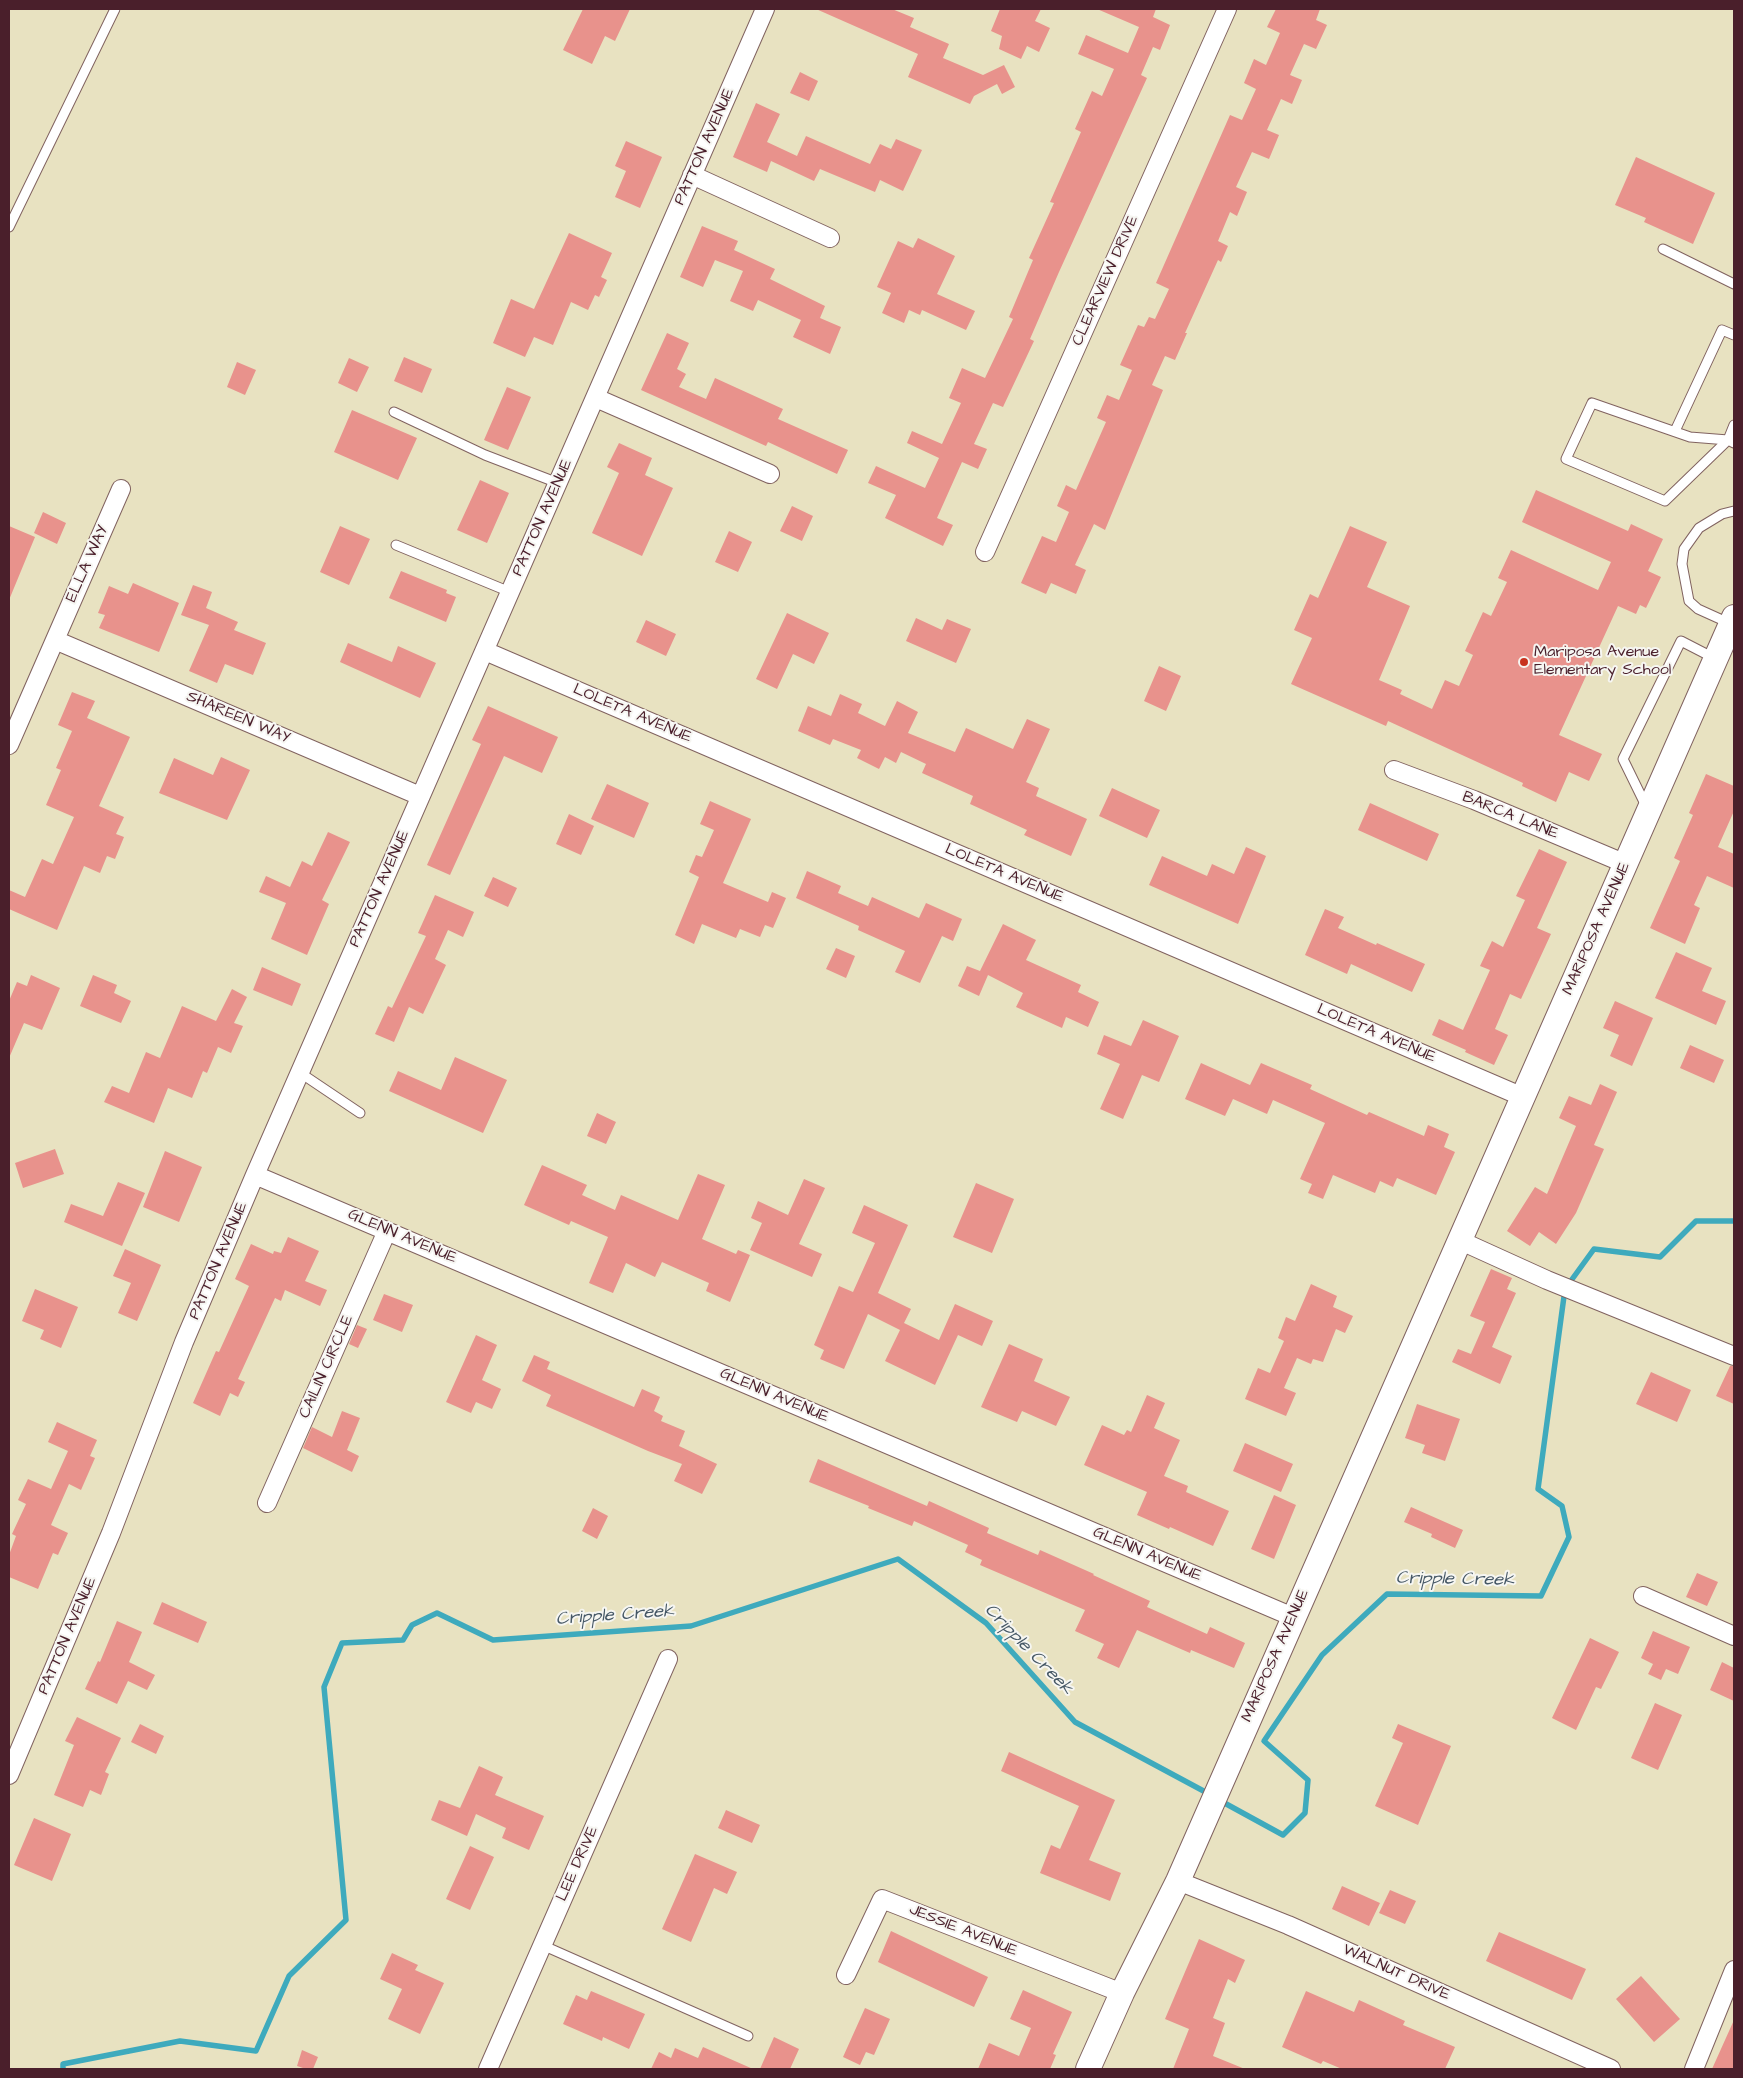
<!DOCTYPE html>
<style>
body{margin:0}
#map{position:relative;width:1743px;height:2078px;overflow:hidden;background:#e8e2c1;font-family:"Architects Daughter",sans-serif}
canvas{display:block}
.frame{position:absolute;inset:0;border:10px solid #4a1f2b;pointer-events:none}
</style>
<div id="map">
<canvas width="1743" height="2078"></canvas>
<div class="frame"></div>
</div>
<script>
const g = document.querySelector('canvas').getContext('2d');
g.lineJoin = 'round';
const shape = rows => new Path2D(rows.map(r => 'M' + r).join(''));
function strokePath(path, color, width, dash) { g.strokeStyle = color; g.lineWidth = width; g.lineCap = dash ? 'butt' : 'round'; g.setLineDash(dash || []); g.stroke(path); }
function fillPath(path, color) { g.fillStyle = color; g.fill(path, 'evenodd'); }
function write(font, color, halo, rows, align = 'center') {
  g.font = font + ' "Architects Daughter",sans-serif'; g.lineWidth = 4; g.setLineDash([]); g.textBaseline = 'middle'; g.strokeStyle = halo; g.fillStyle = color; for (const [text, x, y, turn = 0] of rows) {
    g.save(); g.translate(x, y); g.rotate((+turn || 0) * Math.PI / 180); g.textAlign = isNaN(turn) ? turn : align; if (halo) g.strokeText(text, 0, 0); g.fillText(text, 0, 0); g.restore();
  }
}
strokePath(shape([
 [1219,1800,1283,1835,1305,1813,1308,1780,1264,1741,1322,1655,1387,1594,1541,1596,1569,1537,1562,1506,1538,1489,1565,1289,1594,1249,1660,1257,1696,1221,1734,1221],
 [63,2069,63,2064,180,2041,256,2051,289,1976,346,1920,324,1687,342,1643,403,1640,412,1625,437,1613,493,1640,691,1626,898,1559,986,1623,1075,1722,1211,1795]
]), '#3eaabd', 5.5);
fillPath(shape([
 [583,9,630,9,615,41,605,36,592,64,563,50],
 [816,9,892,9,914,18,910,27,949,44,943,58,983,75,1004,65,1015,87,1002,94,997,84,974,96,970,104,908,77,918,54],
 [1000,9,1041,9,1035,21,1050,28,1039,52,1027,46,1021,59,999,49,1002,36,991,31],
 [1097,9,1156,9,1153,17,1170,25,1160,50,1153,47,1141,75,1147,78,1059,272,1030,339,1034,341,1003,407,993,403,974,444,987,449,978,469,962,462,937,518,953,525,943,546,885,518,896,495,868,483,876,466,925,488,939,458,907,443,912,431,942,444,961,403,949,398,962,368,985,378,1013,319,1009,317,1033,260,1029,258,1054,203,1050,202,1081,132,1075,129,1092,91,1102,96,1114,69,1078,54,1086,35,1128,53,1139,27],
 [1276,9,1320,9,1316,20,1327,25,1316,49,1304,44,1290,75,1302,80,1292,104,1281,99,1267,130,1279,135,1269,159,1252,152,1236,187,1247,192,1237,216,1230,212,1218,241,1228,246,1221,262,1218,260,1185,333,1187,333,1175,360,1165,356,1152,385,1163,390,1105,530,1094,524,1075,565,1086,570,1076,594,1051,583,1046,594,1021,583,1042,536,1056,542,1069,512,1057,506,1066,485,1076,490,1106,422,1097,418,1107,395,1119,400,1132,370,1120,365,1138,325,1144,327,1149,317,1155,319,1169,289,1156,283,1230,115,1242,120,1256,89,1244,83,1254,59,1266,65,1280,33,1267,27],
 [800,72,818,81,809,101,790,93],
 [756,103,780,114,767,142,797,156,806,136,870,164,880,144,891,149,896,139,922,150,903,191,880,180,875,192,820,169,814,181,771,161,767,172,733,157],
 [626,141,662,157,640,208,615,197,626,171,615,166],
 [1636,157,1715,193,1693,244,1644,222,1646,218,1615,205],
 [702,226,738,241,734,250,775,269,770,279,825,306,820,318,841,327,830,354,793,337,801,320,758,300,753,311,730,301,743,271,715,260,703,287,680,277],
 [569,233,612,253,601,277,607,280,599,297,595,295,588,310,571,302,553,345,534,337,525,357,493,343,511,299,534,309],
 [918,238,955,256,937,294,975,311,966,330,922,310,920,315,909,310,904,323,882,313,891,293,877,287,898,241,913,248],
 [667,333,689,343,677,369,686,374,679,387,706,399,715,378,783,409,778,419,848,450,837,474,768,442,766,446,641,390],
 [404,357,432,369,422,393,394,381],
 [349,358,369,367,357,392,338,383],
 [237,362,256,370,245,395,227,387],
 [507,387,531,397,508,450,484,440],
 [352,410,417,438,398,480,334,452],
 [619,443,652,458,645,475,673,488,642,556,592,533,619,473,607,467],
 [480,480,509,493,487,543,457,530],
 [1536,490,1628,531,1631,524,1663,539,1648,571,1661,577,1646,608,1640,605,1636,614,1618,606,1559,735,1602,754,1589,781,1569,772,1556,802,1522,786,1523,783,1388,721,1386,726,1291,684,1312,638,1294,630,1310,594,1318,598,1350,526,1387,542,1367,587,1410,606,1379,680,1402,690,1400,694,1432,709,1445,680,1459,686,1473,655,1465,651,1483,612,1491,616,1507,582,1498,578,1511,550,1598,590,1611,562,1522,522],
 [792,506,813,516,802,541,780,531],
 [43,512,66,523,57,544,34,533],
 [9,526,35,537,9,600],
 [340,526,370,539,349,585,320,572],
 [729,531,752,542,738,572,715,562],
 [401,571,447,590,446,593,456,597,446,622,389,598],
 [133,583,179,603,159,652,99,628,105,615,98,613,109,586,128,594],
 [193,585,212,592,206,608,238,622,234,630,266,643,253,675,225,664,217,683,189,671,209,625,181,615],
 [787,613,829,633,814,664,793,654,777,689,756,679],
 [916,618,942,630,947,619,971,629,956,663,906,641],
 [646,620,676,634,666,656,636,642],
 [348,643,392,662,398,646,436,663,420,698,340,662],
 [1159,666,1181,676,1166,711,1144,701],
 [72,692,95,701,87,718,130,737,99,806,124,817,116,834,124,837,115,859,107,856,100,873,84,866,57,930,9,909,9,890,25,897,42,859,53,864,74,817,46,805,61,770,56,768,72,731,58,725],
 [840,694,862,704,858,713,885,726,897,701,918,712,908,733,955,752,966,728,1013,749,1027,719,1050,729,1026,782,1039,788,1036,796,1087,819,1071,856,1024,835,1027,830,970,804,973,796,922,773,926,764,901,752,896,763,885,757,879,769,857,758,861,750,833,739,830,745,798,731,808,706,831,716],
 [488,706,558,737,542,773,504,756,450,875,427,865,481,744,472,740],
 [221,757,250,770,227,820,159,793,174,758,213,775],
 [1706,774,1734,786,1734,811,1718,847,1734,854,1734,888,1707,876,1694,905,1700,908,1685,944,1650,928,1680,861,1674,858,1693,815,1689,813],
 [607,784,649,803,634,838,591,819],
 [1112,788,1160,810,1147,838,1099,816],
 [710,801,751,819,723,883,768,902,772,892,786,898,773,928,765,925,760,937,740,929,736,938,702,924,694,944,675,935,699,877,689,872,696,855,702,857,714,830,700,824],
 [1370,803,1439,834,1427,861,1358,830],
 [569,814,594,826,581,855,556,844],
 [328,832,350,842,322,900,329,904,307,955,271,939,286,903,259,892,266,876,290,887,302,861,312,866],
 [1246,847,1266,856,1238,924,1149,885,1162,856,1207,876,1212,864,1234,874],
 [1539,849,1567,862,1537,928,1551,934,1521,999,1510,994,1495,1029,1508,1035,1494,1065,1465,1052,1466,1050,1432,1035,1439,1019,1463,1030,1490,970,1480,966,1492,941,1503,947,1525,900,1516,896],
 [807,871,841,886,838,893,868,906,872,897,919,918,926,903,962,919,953,941,942,936,920,983,895,972,905,951,858,930,859,926,796,898],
 [493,877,517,888,508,907,484,896],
 [435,895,474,912,463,937,448,930,435,959,446,965,423,1014,409,1007,394,1042,375,1034,388,1006,392,1008,426,936,418,933],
 [1325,909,1344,917,1338,928,1376,945,1377,943,1425,964,1412,992,1351,964,1347,974,1305,955],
 [1003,924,1036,940,1026,960,1081,985,1078,992,1099,1002,1088,1027,1066,1017,1062,1028,1016,1007,1023,993,988,975,979,996,958,986,967,966,980,971],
 [836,948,855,956,846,978,826,969],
 [1676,952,1712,968,1702,991,1726,1001,1716,1025,1655,998],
 [262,967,301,984,292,1006,253,990],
 [31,975,60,988,42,1030,24,1023,9,1058,9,1001,17,982,27,986],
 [93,975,117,985,114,993,131,1001,121,1023,80,1006],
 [232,989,247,997,234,1023,243,1026,231,1053,218,1047,207,1073,203,1071,192,1098,168,1088,154,1123,104,1102,112,1086,129,1093,146,1052,160,1058,182,1006,216,1021],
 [1615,1001,1653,1018,1632,1066,1610,1056,1619,1035,1603,1028],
 [1143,1020,1179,1036,1159,1082,1142,1075,1123,1119,1100,1109,1120,1064,1097,1054,1104,1035,1131,1046],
 [1690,1045,1724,1060,1714,1083,1680,1068],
 [455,1057,507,1080,483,1133,389,1091,398,1071,441,1090],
 [1201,1063,1250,1085,1261,1063,1312,1085,1310,1089,1367,1115,1369,1112,1424,1136,1428,1125,1449,1134,1444,1147,1455,1152,1436,1195,1397,1178,1393,1187,1380,1181,1375,1193,1333,1175,1323,1199,1308,1193,1312,1184,1300,1179,1325,1123,1273,1100,1267,1114,1233,1099,1225,1116,1185,1099],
 [1600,1084,1617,1092,1594,1145,1604,1149,1576,1213,1556,1244,1539,1232,1530,1246,1507,1231,1535,1187,1547,1194,1576,1126,1559,1118,1569,1096,1591,1105],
 [597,1113,616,1122,606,1144,587,1136],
 [55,1149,64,1174,23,1188,15,1163],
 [165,1151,202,1167,179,1222,143,1207],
 [542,1165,587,1185,582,1195,615,1210,621,1195,678,1220,698,1174,725,1185,702,1239,736,1254,738,1250,750,1255,730,1302,706,1291,709,1283,662,1262,655,1277,626,1263,613,1293,589,1283,608,1237,571,1221,569,1225,524,1205],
 [804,1179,825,1188,799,1244,822,1254,812,1277,750,1250,762,1223,751,1218,758,1201,788,1215],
 [118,1182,145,1193,122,1246,64,1222,71,1204,103,1216],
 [976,1183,1014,1199,992,1253,953,1237],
 [864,1205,908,1225,878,1293,911,1309,904,1323,939,1340,955,1304,993,1321,982,1346,958,1335,935,1385,885,1361,900,1330,868,1314,844,1369,820,1359,824,1350,814,1345,839,1286,853,1292,875,1243,852,1233],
 [288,1237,319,1251,305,1281,327,1290,320,1306,285,1290,281,1301,275,1298,238,1379,245,1382,238,1397,230,1393,220,1416,193,1403,216,1351,219,1352,249,1286,235,1279,251,1244,273,1254,274,1251,281,1253],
 [125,1249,161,1265,137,1321,118,1313,131,1283,113,1276],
 [1491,1269,1512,1278,1507,1289,1516,1293,1492,1347,1512,1356,1500,1384,1452,1362,1458,1349,1471,1354,1485,1322,1470,1316],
 [1311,1284,1337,1296,1333,1307,1353,1316,1345,1333,1336,1329,1323,1362,1313,1359,1311,1364,1297,1358,1284,1388,1296,1393,1286,1416,1245,1399,1258,1368,1270,1373,1284,1341,1278,1338,1286,1317,1295,1321],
 [35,1289,78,1307,61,1348,40,1339,44,1330,22,1321],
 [384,1294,413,1305,402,1332,373,1320],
 [357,1325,367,1329,358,1348,349,1344],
 [476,1335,497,1345,482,1380,501,1389,492,1409,476,1402,471,1413,446,1402],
 [1009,1344,1043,1359,1034,1381,1070,1397,1056,1426,1022,1411,1017,1422,981,1407],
 [534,1355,550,1362,547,1369,634,1407,642,1389,660,1397,654,1411,663,1416,661,1421,685,1431,679,1446,717,1464,702,1494,674,1481,682,1464,648,1451,546,1406,551,1395,522,1381],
 [1730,1366,1734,1366,1734,1404,1716,1396],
 [1651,1372,1691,1390,1677,1422,1636,1404],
 [1147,1395,1165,1403,1154,1428,1180,1440,1164,1476,1188,1486,1186,1492,1229,1511,1213,1546,1170,1527,1169,1529,1137,1515,1147,1492,1084,1465,1102,1425,1124,1435,1127,1430,1131,1432],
 [1417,1404,1460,1419,1445,1461,1422,1453,1425,1445,1405,1438],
 [342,1411,360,1418,347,1450,359,1456,352,1472,303,1448,312,1427,332,1437],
 [57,1422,97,1440,90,1456,95,1458,81,1490,69,1484,51,1525,68,1533,58,1555,53,1553,38,1589,9,1577,9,1555,16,1536,12,1534,26,1504,18,1500,28,1479,51,1489,68,1451,48,1442],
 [1245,1443,1293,1464,1281,1492,1233,1471],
 [818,1459,927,1506,929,1501,989,1528,987,1533,1038,1555,1040,1550,1094,1574,1093,1575,1150,1601,1147,1607,1207,1634,1210,1627,1245,1643,1234,1668,1191,1650,1190,1653,1137,1630,1119,1668,1097,1658,1104,1644,1075,1631,1085,1610,980,1565,982,1560,965,1552,968,1545,914,1521,912,1526,868,1508,869,1506,809,1482],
 [1274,1495,1296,1505,1274,1559,1251,1549],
 [1411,1507,1463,1530,1455,1548,1431,1537,1432,1534,1404,1522],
 [593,1508,608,1516,597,1539,582,1531],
 [1697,1573,1718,1582,1707,1606,1686,1597],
 [162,1602,207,1622,198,1643,153,1624],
 [117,1621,142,1632,129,1662,155,1675,147,1690,128,1681,117,1704,85,1689,98,1661,100,1662],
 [1653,1631,1690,1647,1678,1674,1666,1669,1661,1680,1648,1674,1653,1664,1641,1658],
 [1590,1638,1619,1652,1601,1689,1596,1687,1576,1730,1552,1718],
 [1722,1662,1734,1668,1734,1701,1710,1690],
 [1655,1703,1682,1715,1658,1770,1631,1758],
 [77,1717,121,1738,105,1772,109,1774,101,1795,90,1790,83,1807,54,1795,74,1745,65,1741],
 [140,1724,164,1736,156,1754,131,1742],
 [1398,1724,1451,1746,1418,1825,1375,1806,1403,1743,1392,1738],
 [1009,1752,1115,1800,1089,1860,1121,1873,1110,1901,1040,1873,1051,1845,1060,1849,1079,1806,1001,1771],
 [479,1766,503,1777,495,1795,544,1816,529,1850,502,1838,506,1828,476,1814,467,1836,431,1820,439,1800,460,1808],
 [726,1810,760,1825,752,1843,718,1828],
 [34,1818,71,1834,52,1881,14,1865],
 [470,1846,494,1857,470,1910,446,1899],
 [695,1854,737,1872,727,1894,714,1888,691,1942,662,1929],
 [1342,1886,1380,1903,1369,1926,1332,1909],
 [1390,1890,1416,1901,1405,1924,1379,1913],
 [891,1931,988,1977,974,2007,878,1962],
 [1499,1932,1586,1969,1572,2000,1486,1961],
 [1199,1939,1245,1960,1235,1983,1228,1979,1213,2018,1225,2023,1213,2056,1245,2069,1173,2069,1189,2029,1165,2019],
 [392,1953,418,1965,415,1970,444,1983,420,2034,388,2019,402,1989,380,1979],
 [1641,1976,1680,2019,1654,2042,1616,1999],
 [1023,1990,1072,2012,1053,2054,1056,2055,1050,2069,978,2069,989,2043,1019,2056,1031,2028,1010,2019],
 [591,1991,645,2014,629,2049,603,2037,602,2041,563,2024,576,1995,587,2000],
 [1306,1991,1354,2012,1359,2000,1405,2021,1403,2025,1455,2047,1445,2069,1342,2069,1323,2061,1321,2064,1282,2047],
 [865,2008,890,2019,874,2055,866,2052,860,2065,843,2057],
 [1734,2020,1734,2069,1712,2069],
 [774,2037,799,2049,790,2069,760,2069],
 [703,2047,753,2069,651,2069,659,2052,671,2058,675,2048,698,2058],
 [302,2050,318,2057,313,2069,306,2069,297,2066]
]), '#e8928c');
const lane = shape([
 [9,227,115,9],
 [1663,249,1734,284],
 [394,412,485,455,558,483],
 [1734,425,1728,440,1665,501,1566,459,1592,403,1690,437,1728,440,1734,443],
 [1675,431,1722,330,1734,335],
 [396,545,510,592],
 [1729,623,1698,609,1689,601,1682,564,1684,549,1699,528,1722,514,1734,511],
 [1647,808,1623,759,1681,641,1714,658],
 [299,1072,360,1113],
 [542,1945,748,2036]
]);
const street = shape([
 [692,175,830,238],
 [596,398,770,474],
 [985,552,1227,9],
 [55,640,420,796],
 [485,651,1523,1097],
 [9,745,121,489],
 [1394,770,1474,800,1626,864],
 [255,1175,1293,1617],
 [1461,1241,1547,1280,1734,1356],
 [267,1503,387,1231],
 [1643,1596,1734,1636],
 [9,1775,111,1533,184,1342,255,1175,765,9],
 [1178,1881,1288,1925,1611,2069],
 [846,1975,882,1899,1122,1993],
 [488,2069,668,1659],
 [1694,2069,1734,1970]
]);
const secondary = shape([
 [1088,2069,1122,1993,1178,1881,1734,617]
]);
strokePath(lane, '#816360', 11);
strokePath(street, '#816360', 20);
strokePath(secondary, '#816360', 26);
strokePath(lane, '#fff', 9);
strokePath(street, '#fff', 18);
strokePath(secondary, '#fff', 24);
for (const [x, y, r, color] of [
 [1524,662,5,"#c8321e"]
]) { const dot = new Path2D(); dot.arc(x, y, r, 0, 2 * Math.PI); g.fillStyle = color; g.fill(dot); strokePath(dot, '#f6f6f2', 2); }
write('16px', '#4a1f2b', '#f6f6f2', [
 ["PATTON AVENUE",705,147,-66],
 ["CLEARVIEW DRIVE",1106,281,-66],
 ["PATTON AVENUE",543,518,-66],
 ["ELLA WAY",88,564,-66],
 ["LOLETA AVENUE",632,714,23],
 ["SHAREEN WAY",238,718,23],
 ["BARCA LANE",1510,816,22],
 ["LOLETA AVENUE",1004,874,23],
 ["PATTON AVENUE",380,889,-66],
 ["MARIPOSA AVENUE",1597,929,-66],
 ["LOLETA AVENUE",1376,1034,23],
 ["GLENN AVENUE",402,1237,23],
 ["PATTON AVENUE",219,1261,-67],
 ["CAILIN CIRCLE",327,1367,-66],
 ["GLENN AVENUE",774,1396,23],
 ["GLENN AVENUE",1147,1555,23],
 ["PATTON AVENUE",68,1636,-67],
 ["MARIPOSA AVENUE",1276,1656,-66],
 ["LEE DRIVE",578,1864,-66],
 ["JESSIE AVENUE",963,1931,22],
 ["WALNUT DRIVE",1396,1973,24]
]);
write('16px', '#4a1f2b', '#f6f6f2', [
 ["Mariposa Avenue",1534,653],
 ["Elementary School",1534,671]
], 'left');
write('italic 18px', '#455765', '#f6f6f2', [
 ["Cripple Creek",1455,1580,1],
 ["Cripple Creek",615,1616,-4],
 ["Cripple Creek",1028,1650,46]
]);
</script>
